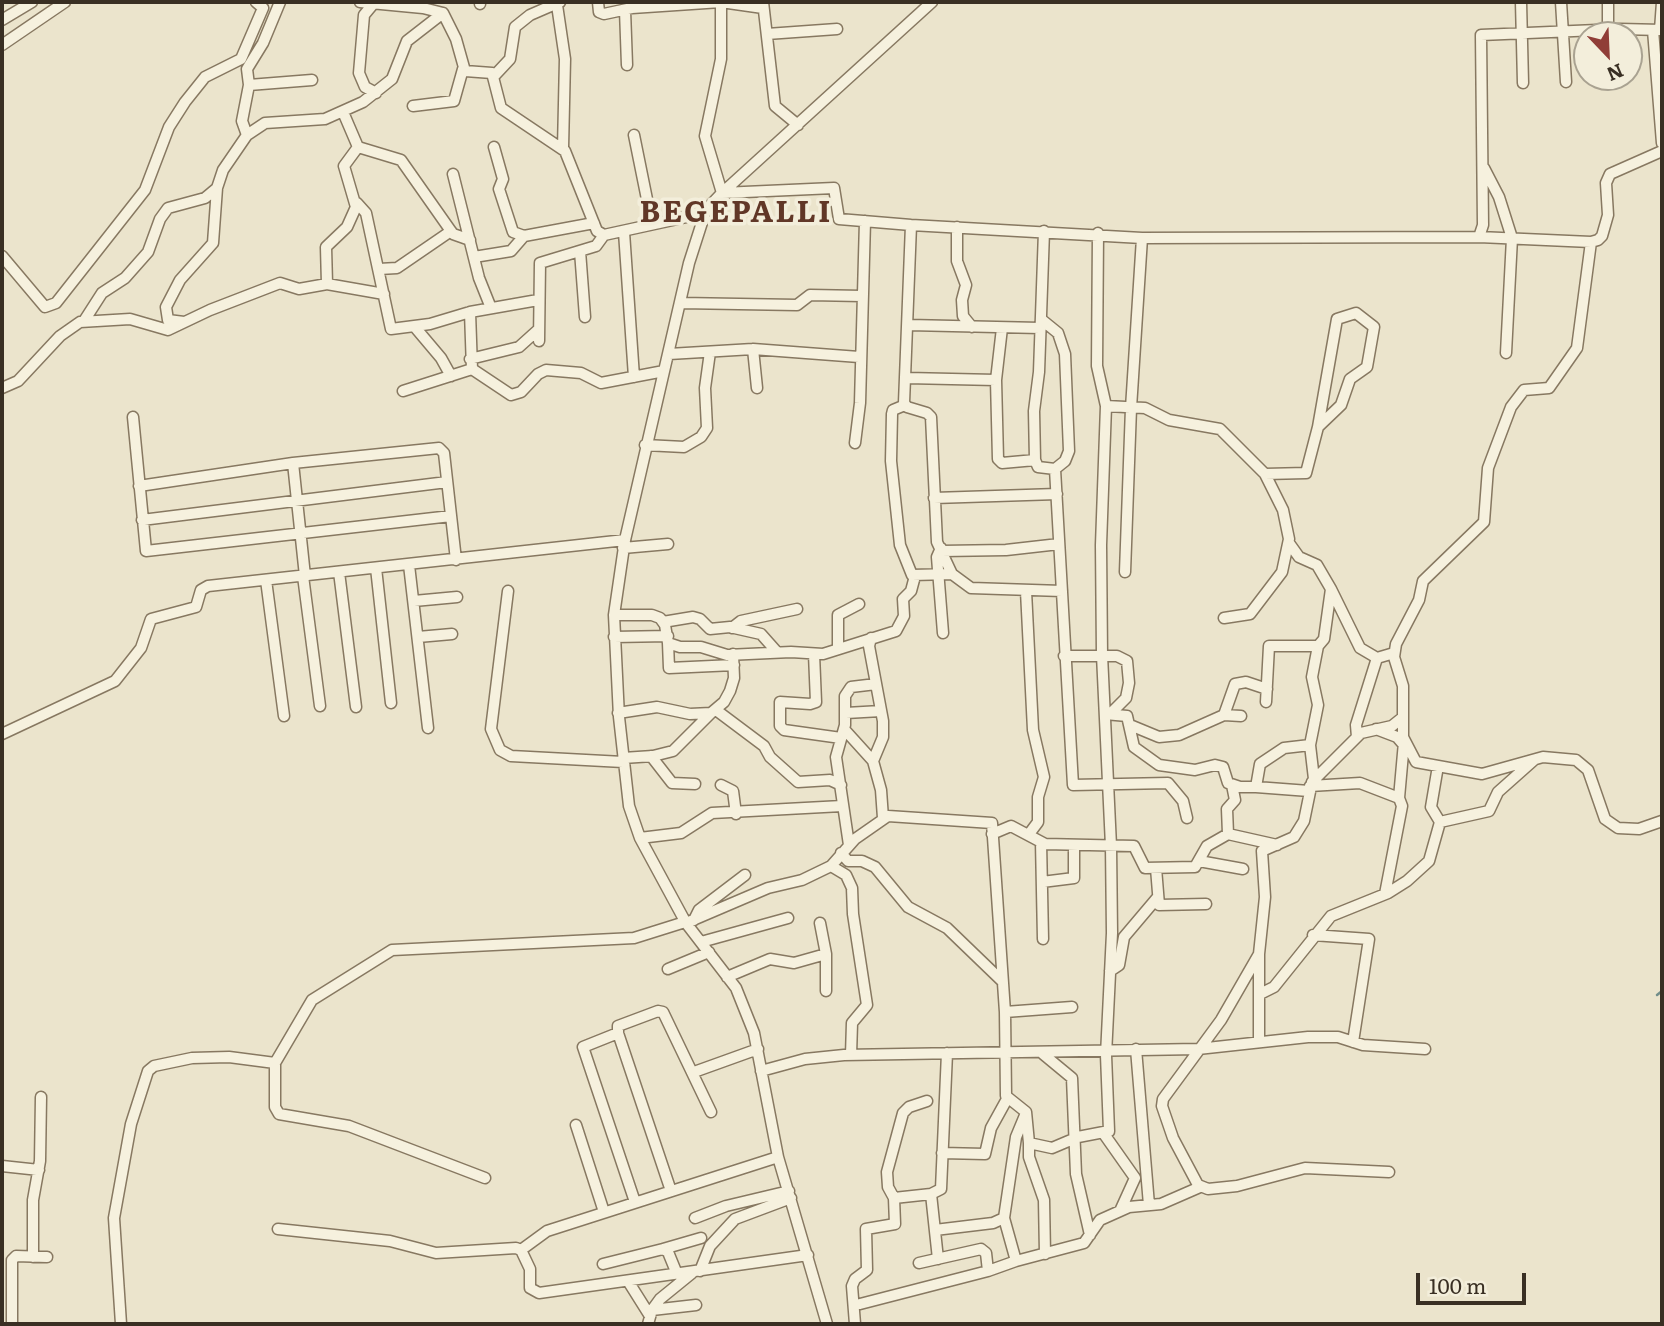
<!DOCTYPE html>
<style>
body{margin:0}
#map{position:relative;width:1664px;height:1326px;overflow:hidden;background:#ebe4cc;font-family:Literata,serif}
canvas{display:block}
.frame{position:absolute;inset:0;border:4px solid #392f23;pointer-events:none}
.north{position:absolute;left:1573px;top:21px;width:70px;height:70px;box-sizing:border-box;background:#f3eedb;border:2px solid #a9a291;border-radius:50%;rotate:157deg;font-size:19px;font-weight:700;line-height:28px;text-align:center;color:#392f23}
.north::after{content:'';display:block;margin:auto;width:24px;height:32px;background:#903d37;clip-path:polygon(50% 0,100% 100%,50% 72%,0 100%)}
.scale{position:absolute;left:1416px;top:1273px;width:110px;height:32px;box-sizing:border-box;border:4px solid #392f23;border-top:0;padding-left:9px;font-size:21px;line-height:24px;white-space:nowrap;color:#392f23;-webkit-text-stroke:5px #f3eedb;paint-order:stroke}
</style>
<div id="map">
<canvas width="1664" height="1326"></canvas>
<div class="frame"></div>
<div class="north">N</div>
<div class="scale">100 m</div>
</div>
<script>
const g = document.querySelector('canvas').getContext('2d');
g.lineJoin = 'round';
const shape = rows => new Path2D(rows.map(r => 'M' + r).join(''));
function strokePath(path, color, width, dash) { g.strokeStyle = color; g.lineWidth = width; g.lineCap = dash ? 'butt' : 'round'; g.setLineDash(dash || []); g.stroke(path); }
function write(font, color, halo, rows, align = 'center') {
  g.font = font + ' Literata,serif'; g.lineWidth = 7; g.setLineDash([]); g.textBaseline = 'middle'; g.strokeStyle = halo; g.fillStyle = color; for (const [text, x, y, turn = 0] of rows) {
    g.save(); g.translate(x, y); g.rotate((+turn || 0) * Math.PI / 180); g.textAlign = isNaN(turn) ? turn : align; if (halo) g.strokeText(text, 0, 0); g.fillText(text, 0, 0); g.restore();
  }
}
strokePath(shape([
 [1657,995,1662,991]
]), '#728e8a', 2.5);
const minor = shape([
 [360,2,423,8,443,13,456,39,465,71,492,73,501,108,565,151,597,231,604,235,705,213],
 [480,2,480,4],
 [598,2,599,12,604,14,632,8,721,2,763,8],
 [721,2,721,59,705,136,722,193,706,210,689,263,625,540,614,615,619,717,629,806,640,838,686,923,736,988,754,1033,778,1157,827,1324],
 [763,2,775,106,798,125],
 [1521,2,1523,83],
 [1561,2,1566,82],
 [1608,2,1608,33],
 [374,3,364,15,359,73,365,87,376,93],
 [557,5,565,59,563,148],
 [625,10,627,65],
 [2,20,32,2],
 [1653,30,1662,143],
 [1660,30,1662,2],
 [767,34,837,29],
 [2,45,65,2],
 [495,75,510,59,515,27,530,15,560,2],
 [1610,77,1610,80],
 [249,85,312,80],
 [413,106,454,101,463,69],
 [343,112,358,147,401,160,453,234,470,240],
 [247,135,242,121,249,85,247,69,263,43,280,2],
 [634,135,652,224],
 [494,147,503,179,499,189,513,232,524,236,594,223],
 [1484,168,1499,197,1512,238,1506,353],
 [453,174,479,278,491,308],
 [722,193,834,188,839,219,911,225,1142,238,1479,237,1483,225,1481,35,1620,29,1662,30],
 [722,193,932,2],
 [357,203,366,213,391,329,430,324,470,312,538,300],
 [911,225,904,403,907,407,927,413,931,417,937,542,952,574,971,588,1062,591],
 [957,227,957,261,966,285,962,300,963,316,972,327],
 [624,232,634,377],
 [1479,237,1591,242,1598,240,1602,236,1608,215,1606,183,1610,174,1662,151],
 [1591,242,1577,348,1549,388,1524,390,1511,407,1488,468,1484,522,1423,581,1419,600,1396,644,1394,657,1403,686,1403,737,1416,762,1482,774,1543,757,1576,760,1588,770,1605,819,1618,828,1639,829,1662,821],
 [580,251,585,317],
 [2,256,45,307,56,303,145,190,169,127,185,102,205,77,241,59,263,8,256,2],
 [474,257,511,251,524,236],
 [379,269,397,268,451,231],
 [327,284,326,247,347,227,356,207,344,166,358,147],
 [681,303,797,305,810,295,862,296],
 [470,312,472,369,511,395,521,392,538,374,546,370,581,373,601,383,664,371],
 [1042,320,1058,333,1065,354,1069,451,1065,461,1055,469,1038,467,1035,460,1034,411,1039,372,1044,231],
 [84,321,102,293,125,278,148,252,160,219,168,208,205,198,217,188],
 [184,322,168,320,166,307,180,280,213,243,217,188,223,170,247,135,265,123,325,119,363,102,392,79,407,41,443,13],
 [909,325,1040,328],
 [414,326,441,358,451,376],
 [1002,328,996,380,998,459,1002,463,1035,460],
 [539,341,540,263,596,246,604,235],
 [753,349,757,388],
 [669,354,753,349,859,357],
 [470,359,519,347,539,329],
 [907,378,996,380],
 [2,388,18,381,60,336,80,322,130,319,168,330,210,310,280,283,299,289,327,284,384,294],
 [403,391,472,369],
 [905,405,893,410,892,414,891,461,900,545,912,575,952,574],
 [1106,406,1145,408,1169,420,1220,429,1265,474,1283,510,1289,539,1282,572,1250,614,1224,618],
 [133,417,146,551,451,516],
 [855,443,860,403,865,221],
 [645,445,684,447,701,437,707,428,705,388,710,352],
 [293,463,305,576],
 [1055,469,1073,785,1168,783,1183,801,1187,818],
 [1265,474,1306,473,1318,427,1341,405,1350,379,1367,367,1374,327,1356,313,1337,319,1318,427],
 [139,486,293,463,439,448,444,453,456,560],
 [934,498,1057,494],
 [142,520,447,482],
 [1289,543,1299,557,1317,565,1331,589,1324,639,1318,646,1312,677,1318,705,1310,745,1314,779],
 [623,548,668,544],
 [941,548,937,557,943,633],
 [942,551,1006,550,1059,544],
 [409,565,428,728],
 [376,568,391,703],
 [339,572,356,707],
 [1125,572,1131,408,1142,238],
 [303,576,320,706],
 [266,580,284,716],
 [1331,589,1360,648,1377,658,1394,653],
 [508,591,491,729,500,750,511,756,623,762],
 [1026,591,1033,730,1044,777,1038,797,1038,822,1029,834],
 [414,601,457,597],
 [614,615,652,615,660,618,665,625,668,643,680,647,701,647,727,655,791,652,823,654,896,631,904,616,903,599,911,591,915,576],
 [663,622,693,617,700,619,710,629,730,627,761,634,777,652],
 [732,628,741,621,797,609],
 [418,637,452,634],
 [614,637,668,636],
 [871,638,869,646,883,721,883,737,873,761],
 [668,643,669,668,734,665],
 [838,649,838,615,859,604],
 [814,654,816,702,810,704,780,702,780,726,784,730,841,738],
 [1064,656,1117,656,1127,661,1129,683,1126,698,1111,713],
 [1266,702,1269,646,1318,646],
 [716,710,764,746,770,757,798,782,830,780,841,785],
 [618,713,657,707,690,714,711,713,724,702,730,691,734,678,733,654],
 [846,713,881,711],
 [1105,714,1127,716,1134,747,1159,765,1195,770,1215,765,1223,767,1228,783,1240,787,1256,787,1260,764,1284,748,1310,745],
 [1224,715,1235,684,1246,682,1267,689],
 [1130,725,1159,737,1179,735,1224,715,1241,716],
 [844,729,873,761,881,790,883,818],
 [1376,729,1397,737,1403,744],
 [2,734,115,681,141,648,151,619,196,607,201,590,208,586,625,540],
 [1357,737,1356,725,1377,658],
 [651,756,672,783,695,784],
 [623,758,653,756,673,751,711,713],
 [721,785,733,791,736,814],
 [1310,786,1360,783,1399,798,1402,806,1385,894],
 [1256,787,1309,791],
 [1399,798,1404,742],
 [1440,822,1489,811,1498,792,1534,760],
 [992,834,1011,826,1045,844,1134,846,1145,868,1195,867,1207,846,1228,834,1227,809,1235,800,1232,785],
 [1228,834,1277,845],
 [640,838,681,833,712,813,842,806],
 [1041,842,1043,939],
 [849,845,836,757,845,725,845,696,851,687,876,684],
 [841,853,848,861,862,861,875,867,908,907,947,928,1002,981],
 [1199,861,1243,869],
 [831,866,846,875,852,888,853,914,867,1005,852,1023,851,1055],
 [1156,868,1159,905,1206,904],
 [1042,882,1074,878,1074,846],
 [694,920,699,910,745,875],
 [686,923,768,888,802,880,831,866,855,839,888,816,992,823,1005,1012,1006,1096,1026,1112,1029,1143,1052,1148,1078,1137,1109,1131,1106,1055,1112,933,1111,846,1102,655,1101,545,1106,406,1097,366,1098,233],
 [820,923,826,954,826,991],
 [1313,935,1369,939,1353,1042],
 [701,942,788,918],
 [1259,954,1221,1020,1163,1099,1162,1106,1173,1138,1198,1185,1208,1189,1237,1186,1305,1168,1389,1172],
 [668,969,709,952],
 [1110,971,1119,965,1124,937,1157,898],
 [727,977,770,959,794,963,826,954],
 [1260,994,1274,987,1331,916,1388,893,1407,881,1429,861,1440,822,1431,807,1438,766],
 [1005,1012,1072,1007],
 [618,1033,583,1047,635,1202],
 [1259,1042,1259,954,1265,897,1262,851,1294,837,1304,821,1312,782,1361,733,1392,726,1402,718],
 [1136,1049,1149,1205],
 [1043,1054,1072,1078,1076,1174,1090,1235],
 [275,1063,275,1107,279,1114,349,1126,485,1178],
 [761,1071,805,1059,844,1055,1198,1049,1308,1037,1338,1037,1363,1045,1425,1049],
 [694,1072,758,1049],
 [576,1125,604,1212],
 [1104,1134,1135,1178,1120,1211],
 [1029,1143,1029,1157,1044,1200,1045,1254],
 [942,1153,985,1154,991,1128,1007,1099],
 [2,1166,39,1170],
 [671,1191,618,1033,618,1026,658,1011,663,1012,711,1112],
 [931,1194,938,1259],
 [894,1198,888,1187,887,1172,903,1113,909,1107,927,1101],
 [695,1218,726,1206,789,1191],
 [1004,1218,1016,1261],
 [278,1229,390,1241,436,1253,516,1248,521,1250,530,1269,530,1288,539,1293,808,1255],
 [935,1230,993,1223,1004,1218,1016,1137,1026,1113],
 [663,1249,701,1238],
 [521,1250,547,1231,778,1157],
 [33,1257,33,1200,40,1161,41,1097],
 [919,1263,981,1249,986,1253,988,1271],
 [603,1264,663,1249,668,1252,677,1274],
 [700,1271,710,1246,735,1219,791,1198],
 [628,1281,650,1316],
 [860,1304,988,1271,1016,1261,1084,1243,1100,1220,1129,1207,1161,1204,1200,1187],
 [652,1310,696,1305],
 [12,1324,12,1260,16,1256,47,1257],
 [121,1324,114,1218,131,1124,148,1071,154,1066,192,1058,229,1057,275,1063,312,1000,392,950,634,938,685,922],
 [648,1324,652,1310,660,1299,692,1273],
 [855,1324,852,1286,855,1279,867,1270,866,1229,895,1224,894,1198,931,1194,941,1189,947,1053]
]);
strokePath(minor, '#877861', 13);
strokePath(minor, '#f6f1de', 10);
g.letterSpacing = '2px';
write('bold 30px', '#613727', '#f3eedb', [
 ["BEGEPALLI",736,213]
]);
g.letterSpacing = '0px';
</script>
